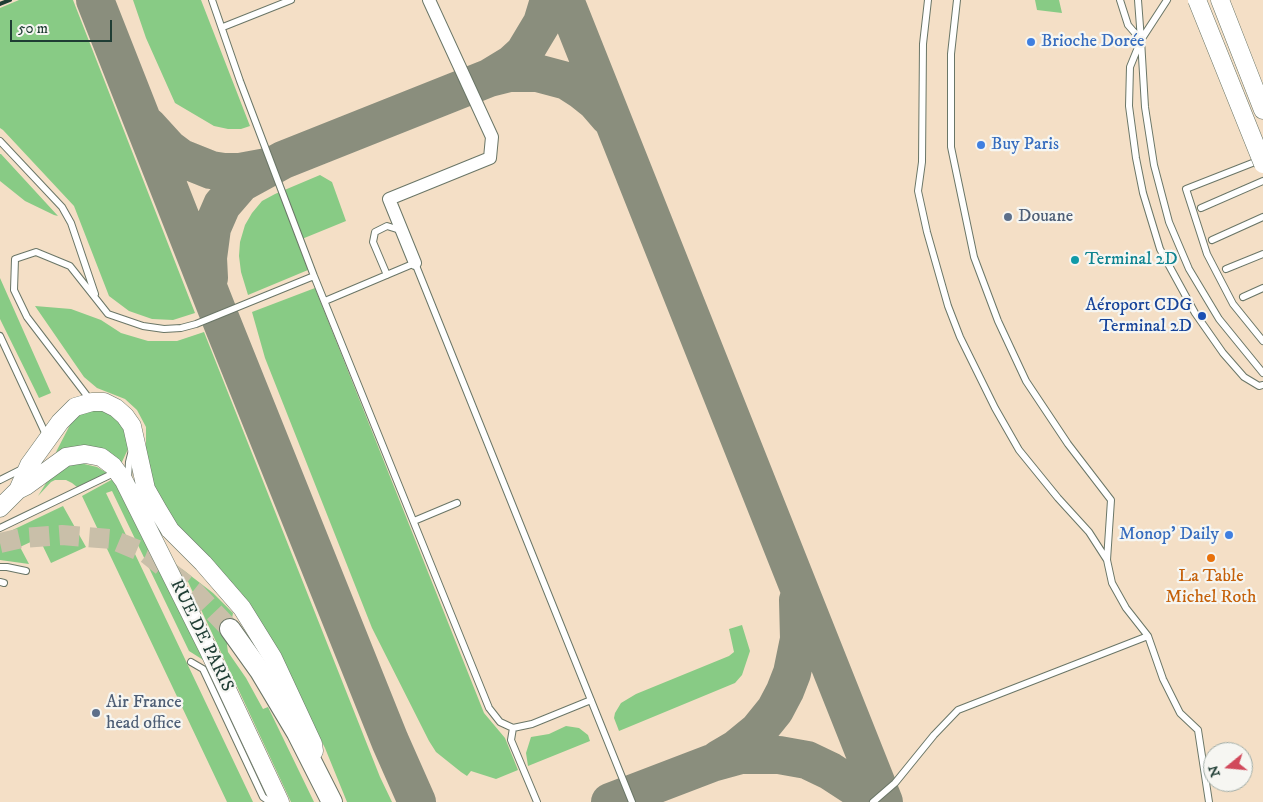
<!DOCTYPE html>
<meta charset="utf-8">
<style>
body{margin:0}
#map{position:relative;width:1263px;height:802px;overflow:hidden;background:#f4dfc6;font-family:"IM FELL DW Pica",serif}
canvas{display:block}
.north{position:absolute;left:1203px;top:742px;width:50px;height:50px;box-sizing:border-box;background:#f6f6f2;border:1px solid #a0aca6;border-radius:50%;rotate:253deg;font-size:14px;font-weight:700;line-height:20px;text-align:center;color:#1f3d34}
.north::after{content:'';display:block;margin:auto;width:18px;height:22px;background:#d1495b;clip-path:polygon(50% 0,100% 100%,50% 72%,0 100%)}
.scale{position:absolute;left:10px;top:20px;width:102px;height:22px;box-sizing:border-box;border:2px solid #1f3d34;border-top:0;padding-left:6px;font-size:15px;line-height:18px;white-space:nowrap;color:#1f3d34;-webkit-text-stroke:4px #f6f6f2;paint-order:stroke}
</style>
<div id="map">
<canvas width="1263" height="802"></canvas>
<div class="north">N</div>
<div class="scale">50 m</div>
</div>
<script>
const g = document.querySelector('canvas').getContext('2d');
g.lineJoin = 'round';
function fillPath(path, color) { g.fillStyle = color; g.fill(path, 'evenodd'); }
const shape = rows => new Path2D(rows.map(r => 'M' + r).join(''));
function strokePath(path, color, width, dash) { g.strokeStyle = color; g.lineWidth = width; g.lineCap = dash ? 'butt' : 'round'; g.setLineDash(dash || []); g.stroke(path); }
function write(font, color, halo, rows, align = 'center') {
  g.font = font + ' "IM FELL DW Pica",serif'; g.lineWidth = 4.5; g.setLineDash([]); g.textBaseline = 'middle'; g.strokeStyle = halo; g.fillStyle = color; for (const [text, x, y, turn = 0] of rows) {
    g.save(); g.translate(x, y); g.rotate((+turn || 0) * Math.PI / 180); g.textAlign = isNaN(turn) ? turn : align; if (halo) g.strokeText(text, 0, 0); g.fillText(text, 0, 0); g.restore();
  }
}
fillPath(shape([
 [19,0,73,0,195,313,173,320,152,319,129,311,109,296,74,206,3,130,0,128,0,8],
 [133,0,201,0,250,126,241,129,228,129,214,126,175,103,146,38],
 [1035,0,1059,0,1062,13,1037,10],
 [0,154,1,154,58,216,54,215,25,201,0,181],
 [320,175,332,182,346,221,297,241,308,270,248,295,241,272,239,256,240,242,245,225,252,213,262,201,275,194],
 [0,278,51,393,39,398,0,319],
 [315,288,484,713,505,738,518,770,496,779,471,771,467,776,461,772,436,752,429,741,372,628,265,358,252,312],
 [35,306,71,309,101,320,121,333,148,341,177,341,204,332,380,777,392,802,347,802,325,748,273,645,195,545,171,518,153,492,146,456,146,427,137,410,125,399,97,388,84,377],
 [106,410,125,425,128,449,121,464,71,448,56,452,71,423,79,415,88,411],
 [80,463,97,467,107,473,77,487,72,483,66,480,55,480,51,482,38,496,48,480,61,468],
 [113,479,208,663,189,651,112,491,106,493,253,802,227,802,82,496],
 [63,506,86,547,51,563,39,538,20,547,29,564,0,560,0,536],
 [182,569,213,593,233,613,227,645,228,652,246,678,263,709,268,707,314,802,291,802],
 [742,625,750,651,742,675,735,683,619,731,614,718,615,713,621,703,636,694,729,656,734,652,729,629],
 [566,726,579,728,588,735,590,741,528,766,526,753,531,737,549,734]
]), '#88cb85');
strokePath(shape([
 [95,0,219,315,390,741,417,802],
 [565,0,884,802],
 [489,78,512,64,524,53,542,23,549,0],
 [148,126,169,149,181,158,211,170,224,172,240,172,267,167],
 [209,278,208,258,212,228,222,205,241,183,283,160,489,78,509,73,537,73,567,81,581,90,596,102,609,117],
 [719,759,736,749,758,731,775,710,785,691,792,673,799,639,798,600],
 [610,802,712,763,741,755,779,755,807,760,830,771,859,790,873,802]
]), '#8a8e7d', 38);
strokePath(shape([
 [0,543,22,538,62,535,111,539,147,554,194,591,230,629]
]), '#c9bfa9', 20, [20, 10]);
const lane = shape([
 [212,0,240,81,314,276,489,708,500,722,513,728,532,724,591,700],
 [928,0,923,44,922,162,918,191,927,232,948,306,960,337,995,408,1019,450,1058,498,1089,532,1107,560],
 [957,0,951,54,951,147,974,257,998,321,1026,381,1068,444,1111,500,1107,560,1112,583,1126,608,1148,636,1163,679,1180,713,1198,730,1209,802],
 [1120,0,1128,25,1141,40],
 [1138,0,1141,40,1130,67,1129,106,1136,158,1143,193,1160,249,1195,313,1223,353,1244,377,1259,386,1263,385],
 [1167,0,1141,40,1145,107,1154,165,1169,222,1189,269,1219,319,1263,373],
 [223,27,291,0],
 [0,141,62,207,71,223,95,294],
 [1260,160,1186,189,1207,254,1233,304,1263,341],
 [1201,208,1263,181],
 [1212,240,1263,217],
 [1226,269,1263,254],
 [387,275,373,242,375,232,387,226,400,230],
 [1243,297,1263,288],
 [325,301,415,263,632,802],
 [0,336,47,437],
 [91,401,27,317,14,290,15,259,36,252,70,266,108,314,143,326,164,329,181,328,196,324,314,276],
 [128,479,129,462,132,450],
 [0,480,24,468],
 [414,521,457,503],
 [0,528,116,472],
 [0,567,7,567,26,571],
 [0,582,4,583],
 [191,662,203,669,263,797,270,802],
 [513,728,511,740,537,802],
 [873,802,895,783,934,735,958,710,1148,636]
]);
const street = shape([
 [415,263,389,199,490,158,492,137,429,0]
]);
const secondary = shape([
 [1220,0,1263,110],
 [18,490,29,465,60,422,75,407,92,402,104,402,116,408,125,416,132,426,146,489,158,510,170,530,203,563,242,608,273,658,313,744,314,751],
 [0,508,18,490,26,486,66,457,85,454,101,457,113,466,124,481,208,649,280,802]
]);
const primary = shape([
 [230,629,260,671,297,733,332,802]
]);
strokePath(lane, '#6a7667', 8);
strokePath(street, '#6a7667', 14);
strokePath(secondary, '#6a7667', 19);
strokePath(primary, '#6a7667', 22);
strokePath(lane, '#fff', 6);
strokePath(street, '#fff', 12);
strokePath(secondary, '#fff', 18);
strokePath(primary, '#fff', 20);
strokePath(shape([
 [0,4,10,0]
]), '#1f3d34', 4);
const secondaryBridge = shape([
 [1197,0,1263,164]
]);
strokePath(secondaryBridge, '#6a7667', 19, []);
strokePath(secondaryBridge, '#fff', 18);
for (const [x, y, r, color] of [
 [1031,42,5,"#3f7fe0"],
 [981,145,5,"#3f7fe0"],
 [1008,217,5,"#5c6f8a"],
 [1075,260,5,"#0f9aa8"],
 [1202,316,5,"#1a4fb4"],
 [1229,535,5,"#3f7fe0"],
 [1211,558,5,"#e8710a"],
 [96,713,5,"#5c6f8a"]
]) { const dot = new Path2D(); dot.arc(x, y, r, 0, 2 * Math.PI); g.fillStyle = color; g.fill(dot); strokePath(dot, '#f6f6f2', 2); }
write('18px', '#366cbe', '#f6f6f2', [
 ["Brioche Dorée",1041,42],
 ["Buy Paris",991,145],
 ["Monop' Daily",1219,535,"right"]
], 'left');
write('18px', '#4e5e75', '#f6f6f2', [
 ["Douane",1018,217],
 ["Air France",106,703],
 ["head office",106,724]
], 'left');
write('18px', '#0d838f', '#f6f6f2', [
 ["Terminal 2D",1085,260]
], 'left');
write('18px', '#164399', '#f6f6f2', [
 ["Aéroport CDG",1192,306],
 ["Terminal 2D",1192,327]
], 'right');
write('18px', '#c56008', '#f6f6f2', [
 ["La Table",1211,577],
 ["Michel Roth",1211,598]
]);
write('18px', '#1f3d34', '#f6f6f2', [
 ["RUE DE PARIS",201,636,64]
]);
</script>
